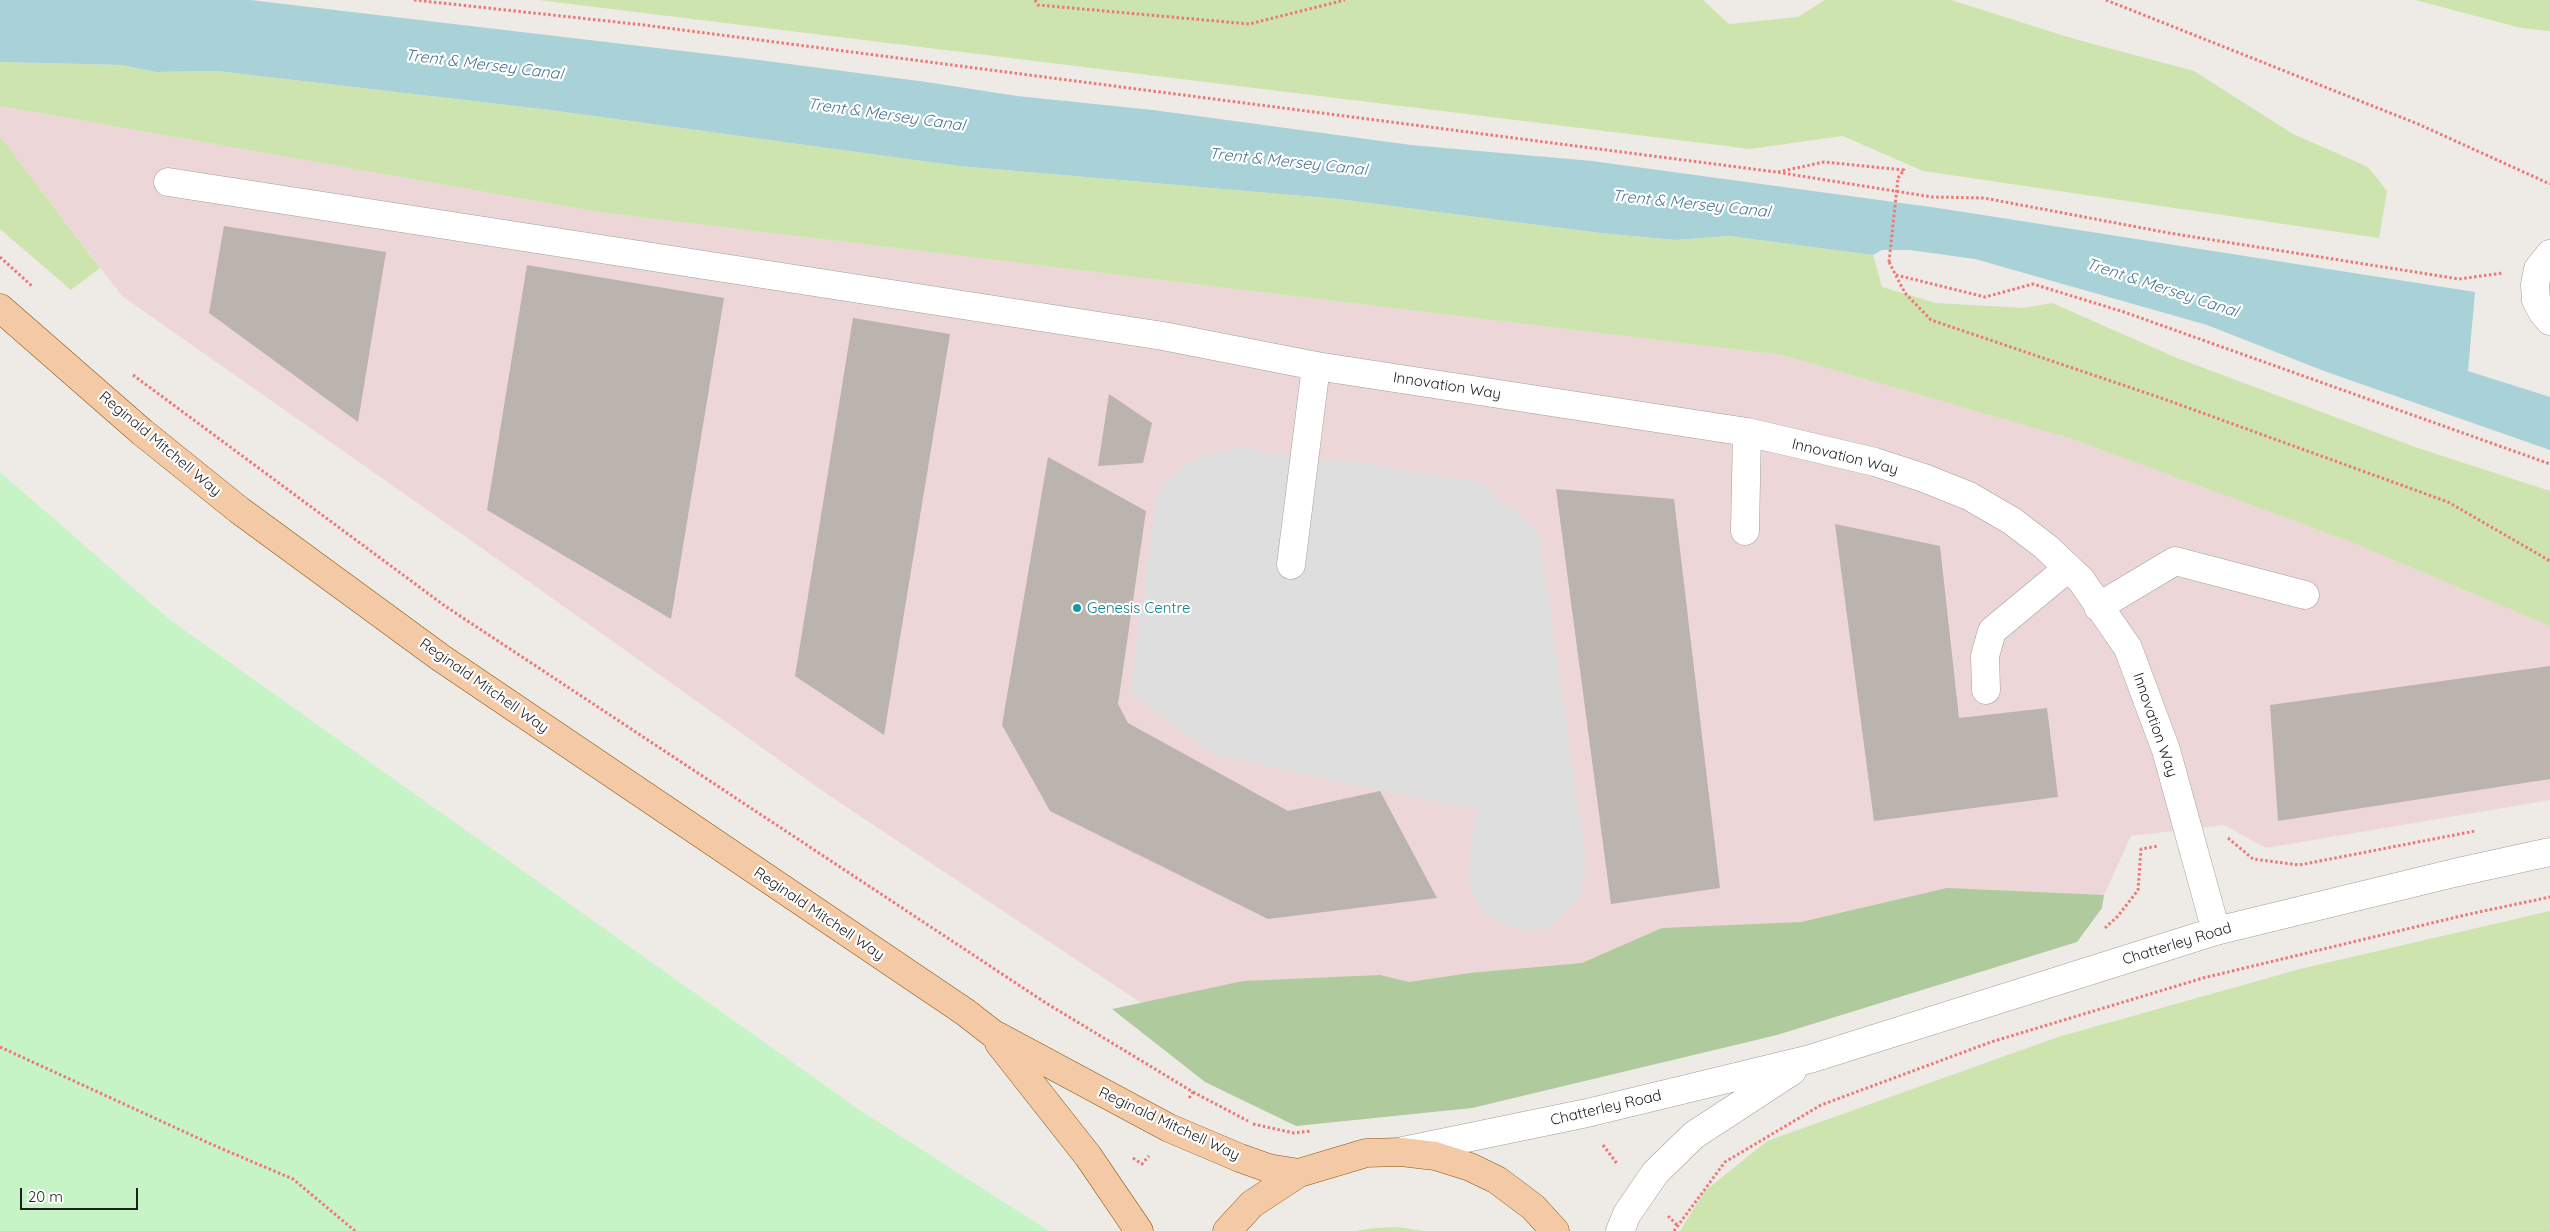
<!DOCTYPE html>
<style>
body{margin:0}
#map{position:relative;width:2550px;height:1231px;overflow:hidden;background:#eeeae5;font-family:Quicksand,sans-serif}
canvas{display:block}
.scale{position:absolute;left:20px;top:1188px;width:118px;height:22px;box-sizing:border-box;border:2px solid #1e1e1e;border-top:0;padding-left:6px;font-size:15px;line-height:18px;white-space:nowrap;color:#1e1e1e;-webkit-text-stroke:4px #fff;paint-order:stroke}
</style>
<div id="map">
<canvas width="2550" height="1231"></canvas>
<div class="scale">20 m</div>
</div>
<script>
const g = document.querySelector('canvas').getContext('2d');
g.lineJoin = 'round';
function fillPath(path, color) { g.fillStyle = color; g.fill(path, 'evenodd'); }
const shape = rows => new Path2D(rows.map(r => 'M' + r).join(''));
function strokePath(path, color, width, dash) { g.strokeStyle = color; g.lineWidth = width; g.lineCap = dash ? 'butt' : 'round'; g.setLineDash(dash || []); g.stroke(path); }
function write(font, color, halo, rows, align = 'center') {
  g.font = font + ' Quicksand,sans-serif'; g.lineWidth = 4.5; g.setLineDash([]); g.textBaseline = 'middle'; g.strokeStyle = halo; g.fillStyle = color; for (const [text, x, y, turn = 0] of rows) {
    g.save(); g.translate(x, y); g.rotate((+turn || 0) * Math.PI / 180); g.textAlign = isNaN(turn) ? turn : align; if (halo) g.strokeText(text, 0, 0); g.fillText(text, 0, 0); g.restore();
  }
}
fillPath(shape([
 [0,106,598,212,1782,355,2072,439,2346,540,2550,626,2550,800,2266,848,2224,825,2131,836,2104,895,1602,1037,1248,1074,827,794,483,549,122,296,0,136]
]), '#edd6d7');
fillPath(shape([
 [538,0,1703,0,1729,24,1798,17,1825,0,1951,0,2071,38,2194,71,2293,134,2368,167,2387,191,2379,238,1923,171,1843,136,1749,149,1727,146],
 [2415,0,2550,0,2550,31,2521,28],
 [0,62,121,65,156,72,217,71,550,110,959,166,1338,199,1600,233,1675,240,1729,236,1873,255,1882,287,1936,303,2024,308,2052,303,2177,358,2418,448,2550,491,2550,626,2346,540,2072,439,1782,355,598,212,0,106],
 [0,136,100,268,71,290,0,229],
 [2550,911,2550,1231,1680,1231,1705,1191,1767,1141,2058,1037,2300,969],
 [1398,1227,1424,1231,1356,1231,1374,1228]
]), '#cee4af');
fillPath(shape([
 [1947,888,2104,895,2102,908,2077,942,1777,1035,1472,1108,1296,1126,1205,1082,1112,1009,1243,981,1380,975,1409,982,1470,973,1582,963,1662,928,1801,922]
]), '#afca9d');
fillPath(shape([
 [0,472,170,620,858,1109,1049,1231,0,1231]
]), '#c7f4c6');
fillPath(shape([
 [1244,447,1269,453,1348,461,1483,483,1539,533,1586,861,1581,896,1549,928,1520,931,1482,914,1467,878,1476,810,1217,756,1130,694,1156,497,1174,474,1201,456]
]), '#dedede');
fillPath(shape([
 [0,0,250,0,759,60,926,82,1017,96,1153,110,1411,145,1592,161,1938,208,2475,292,2468,371,2550,397,2550,450,2324,371,2207,325,1975,259,1910,250,1882,250,1873,255,1729,236,1675,240,1600,233,1338,199,959,166,550,110,217,71,156,72,121,65,0,62]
]), '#a9d2d8');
fillPath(shape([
 [224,226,386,252,358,422,209,313],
 [527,265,724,298,671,619,487,510],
 [853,318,950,334,884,735,795,676],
 [1109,394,1152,423,1143,463,1098,466],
 [1048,457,1146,511,1118,704,1128,723,1288,811,1380,791,1437,898,1268,919,1050,811,1002,725],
 [1556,489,1674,499,1720,888,1611,904],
 [1835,524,1940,546,1959,718,2047,708,2058,797,1874,821],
 [2550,666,2550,779,2278,821,2270,705]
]), '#bbb3ae');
const minor = shape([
 [168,182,1163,336,1316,366,1747,432,1875,462,1924,478,1969,496,2012,521,2046,547,2081,580,2128,648,2166,750,2216,931],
 [2550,254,2538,269,2535,285,2536,300,2543,313,2550,321],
 [1745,531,1747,432],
 [1291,565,1316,366],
 [2098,607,2175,561,2305,595],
 [1986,690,1985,656,1992,631,2068,568],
 [1403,1151,1587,1113,1810,1059,2216,931,2454,873,2550,852],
 [1620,1231,1627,1214,1655,1173,1694,1135,1792,1071]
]);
const major = shape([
 [0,308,142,432,239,510,441,658,965,1012,992,1033,1169,1128,1240,1158,1268,1168,1299,1173],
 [999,1043,1088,1156,1139,1231],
 [1227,1231,1252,1204,1299,1173,1366,1153,1401,1152,1435,1156,1470,1167,1497,1180,1533,1207,1555,1231]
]);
strokePath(minor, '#9f9f9f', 29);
strokePath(major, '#8b550d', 29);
strokePath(shape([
 [414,0,644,25,1776,172,1932,197,1984,198,2169,233,2459,279,2503,273],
 [1035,0,1038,5,1249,24,1345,0],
 [2106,0,2418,124,2550,184],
 [1778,172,1824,162,1904,170,1898,178],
 [0,257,33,287],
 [1889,262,1905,293,1931,320,2164,399,2448,502,2550,561],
 [1896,275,1985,297,2033,284,2124,312,2550,464],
 [133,375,445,606,1046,1003,1193,1092,1188,1100],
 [2228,838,2253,859,2299,865,2475,831],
 [2105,928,2118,916,2138,890,2141,849,2158,846],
 [0,1047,213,1145,293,1179,355,1231],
 [1193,1092,1248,1121],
 [1253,1124,1294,1133,1311,1131],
 [1603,1145,1618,1165],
 [1133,1158,1142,1164,1149,1156],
 [1668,1216,1677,1225],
 [1674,1231,1725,1162,1821,1105,1991,1042,2203,978,2465,915,2550,897]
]), '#ed7877', 3, [2.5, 2.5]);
strokePath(minor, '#fff', 28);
strokePath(major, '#f3caa5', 28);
strokePath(shape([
 [1889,262,1898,178]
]), '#ed7877', 3, [2.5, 2.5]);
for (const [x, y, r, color] of [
 [1077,608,5,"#0f9aa8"]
]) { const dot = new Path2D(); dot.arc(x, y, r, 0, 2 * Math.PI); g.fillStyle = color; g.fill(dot); strokePath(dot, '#fff', 2); }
write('15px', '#1e1e1e', '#fff', [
 ["Innovation Way",1447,386,9],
 ["Reginald Mitchell Way",160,444,40],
 ["Innovation Way",1845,457,14],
 ["Reginald Mitchell Way",484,686,35],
 ["Innovation Way",2155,725,71],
 ["Reginald Mitchell Way",819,914,34],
 ["Chatterley Road",2177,944,-17],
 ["Chatterley Road",1606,1108,-13],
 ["Reginald Mitchell Way",1169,1124,25]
]);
write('15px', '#0d838f', '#fff', [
 ["Genesis Centre",1087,608]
], 'left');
write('italic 16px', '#4c7896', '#fff', [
 ["Trent & Mersey Canal",484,65,7],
 ["Trent & Mersey Canal",886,115,8],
 ["Trent & Mersey Canal",1288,162,6],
 ["Trent & Mersey Canal",1691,204,6],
 ["Trent & Mersey Canal",2162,288,18]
]);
</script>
